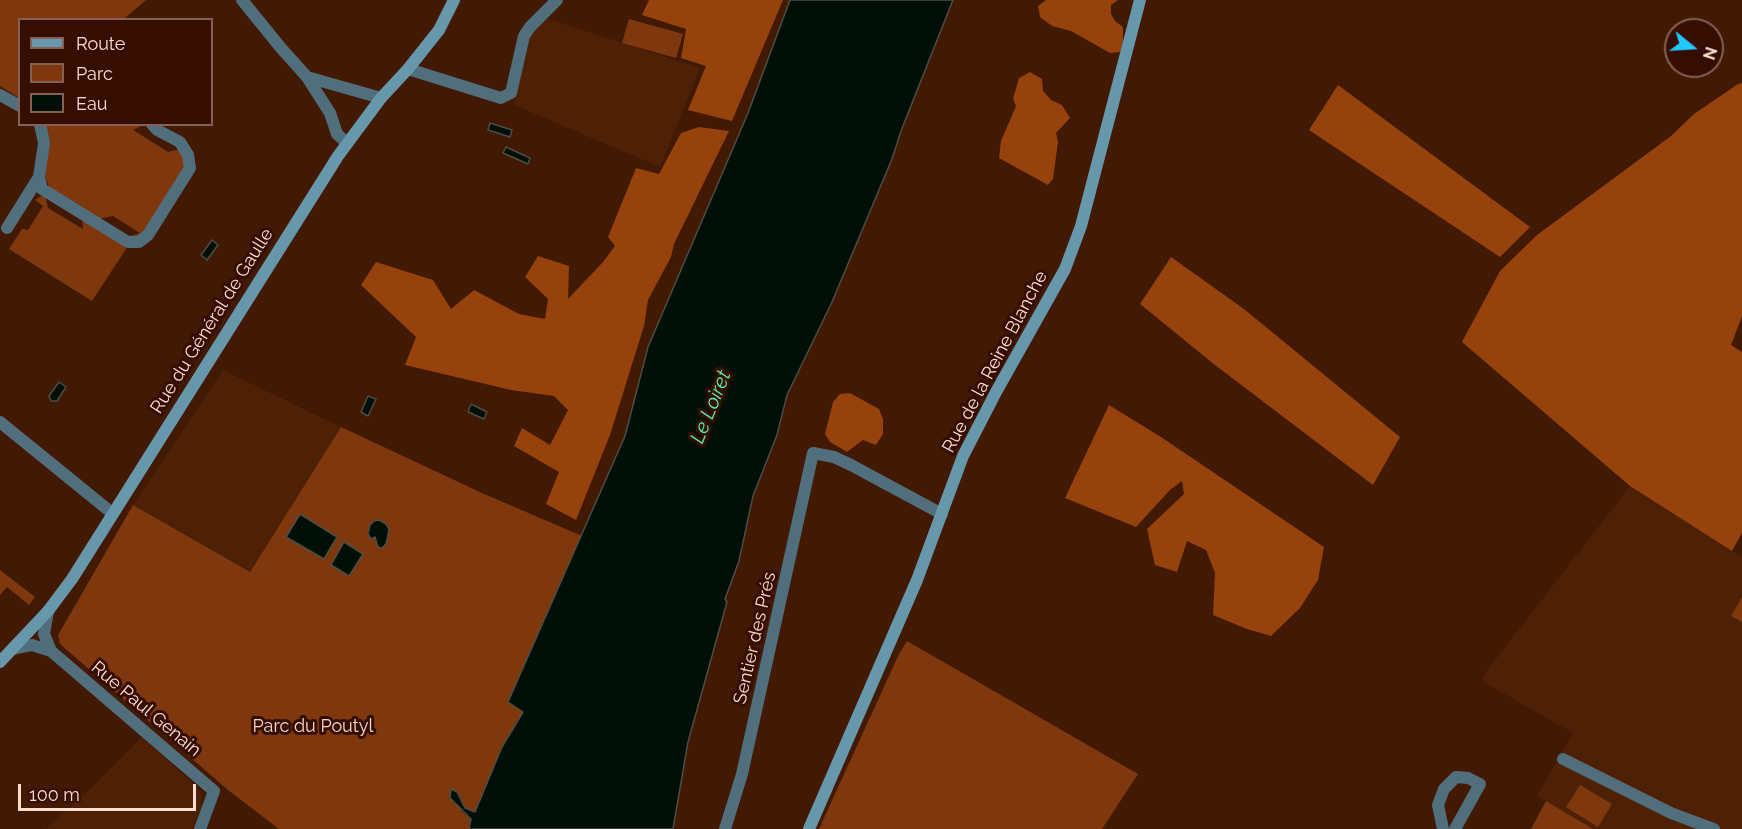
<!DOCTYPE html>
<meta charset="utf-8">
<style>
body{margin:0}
#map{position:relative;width:1742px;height:829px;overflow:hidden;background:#421902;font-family:Raleway,sans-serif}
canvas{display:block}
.legend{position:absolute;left:18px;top:18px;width:195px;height:108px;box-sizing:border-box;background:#360e00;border:2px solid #846154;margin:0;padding:8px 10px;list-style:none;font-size:18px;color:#faded1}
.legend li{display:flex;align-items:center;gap:12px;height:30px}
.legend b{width:30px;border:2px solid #846154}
.north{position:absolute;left:1664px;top:18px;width:60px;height:60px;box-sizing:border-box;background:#360e00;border:2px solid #846154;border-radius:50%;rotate:108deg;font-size:16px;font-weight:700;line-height:24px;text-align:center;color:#faded1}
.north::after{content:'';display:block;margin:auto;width:21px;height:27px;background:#22c9fe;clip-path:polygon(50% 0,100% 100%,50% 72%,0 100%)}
.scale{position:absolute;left:18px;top:784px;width:178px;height:27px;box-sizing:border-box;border:3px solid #faded1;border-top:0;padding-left:8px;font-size:18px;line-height:21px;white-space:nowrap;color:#faded1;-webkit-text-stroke:4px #360e00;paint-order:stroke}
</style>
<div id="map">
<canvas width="1742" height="829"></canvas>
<ul class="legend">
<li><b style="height:8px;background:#6697ab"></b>Route</li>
<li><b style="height:16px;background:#7f380e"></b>Parc</li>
<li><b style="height:16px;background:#001009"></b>Eau</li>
</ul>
<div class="north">N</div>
<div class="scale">100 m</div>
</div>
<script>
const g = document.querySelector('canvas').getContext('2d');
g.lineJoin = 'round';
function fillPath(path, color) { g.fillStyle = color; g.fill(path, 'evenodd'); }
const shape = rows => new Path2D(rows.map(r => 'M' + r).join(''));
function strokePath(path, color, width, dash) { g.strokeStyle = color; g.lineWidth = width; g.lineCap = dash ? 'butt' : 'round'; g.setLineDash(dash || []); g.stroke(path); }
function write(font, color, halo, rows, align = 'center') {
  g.font = font + ' Raleway,sans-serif'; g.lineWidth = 6; g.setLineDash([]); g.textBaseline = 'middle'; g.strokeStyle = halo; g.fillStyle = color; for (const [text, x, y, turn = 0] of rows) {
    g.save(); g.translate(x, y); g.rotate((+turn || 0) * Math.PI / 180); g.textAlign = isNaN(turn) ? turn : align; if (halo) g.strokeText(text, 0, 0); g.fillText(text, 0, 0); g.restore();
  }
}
fillPath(shape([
 [543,17,700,68,660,167,514,105,528,40],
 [223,370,341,427,249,573,133,505],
 [1630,486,1742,557,1742,829,1593,829,1537,796,1573,733,1482,681,1485,673],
 [142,737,196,786,201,794,201,807,192,829,45,829,90,789]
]), '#4e2006');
fillPath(shape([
 [0,0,146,0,124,19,20,20,19,98,0,86],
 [629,19,683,34,676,58,622,43],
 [46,125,143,125,133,130,168,152,180,149,185,160,185,168,142,236,127,237,140,233,113,216,98,219,49,187,45,175],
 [43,195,45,195,48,208,83,229,82,217,124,245,126,249,92,301,9,249,22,229,28,230,43,206,35,200],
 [341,427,482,493,582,536,508,702,523,712,502,747,475,812,464,808,457,792,462,812,471,819,469,829,279,829,228,790,60,644,58,635,133,505,250,572],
 [0,570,35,597,29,605,7,587,0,595],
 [1742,597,1742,622,1731,616],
 [907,641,1138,774,1102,829,819,829,899,654],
 [1580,785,1612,804,1598,827,1566,807],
 [1546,801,1593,829,1531,829]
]), '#7f380e');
fillPath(shape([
 [649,0,783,0,732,121,688,110,706,66,681,58,686,29,642,15],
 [1046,0,1118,0,1111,5,1111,14,1115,21,1123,27,1123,47,1120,52,1110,53,1071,31,1052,26,1040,17,1038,6],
 [1030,72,1042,79,1043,91,1051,100,1062,105,1070,118,1056,133,1058,142,1053,179,1048,185,999,158,1001,141,1016,106,1013,99,1019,78],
 [1742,83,1742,316,1731,345,1742,352,1742,533,1732,551,1630,486,1462,342,1500,271,1537,235,1671,136,1694,114,1738,84],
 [1338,85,1530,227,1500,257,1309,130],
 [699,127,729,131,674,244,671,257,648,300,644,326,610,435,576,520,546,504,559,472,514,446,522,428,550,445,568,410,554,396,511,390,405,365,416,337,361,285,376,262,433,280,451,309,474,290,519,314,545,319,548,299,525,277,538,256,569,266,568,299,603,262,615,246,608,237,636,168,659,174,681,133],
 [1171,257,1244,309,1400,437,1373,485,1215,365,1140,304],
 [850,393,879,409,883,419,883,434,876,445,863,440,847,452,830,442,825,434,833,402,840,394],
 [1109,405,1161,437,1324,547,1318,580,1300,608,1271,636,1247,629,1213,615,1215,573,1206,550,1187,541,1177,572,1155,565,1147,529,1184,494,1182,481,1170,490,1136,527,1065,498]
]), '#96420c');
const water = shape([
 [790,0,953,0,901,131,892,159,832,302,787,395,777,435,753,496,739,561,725,599,727,602,688,742,673,829,469,829,471,819,450,798,451,789,457,792,465,808,475,812,502,747,523,712,508,702,625,436,648,347,748,113,790,0],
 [490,123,512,130,510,137,488,130,490,123],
 [506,147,530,158,528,164,503,153,506,147],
 [212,240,218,245,207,260,201,255,212,240],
 [59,382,66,387,57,401,51,401,49,396,59,382],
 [368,396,376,399,368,416,361,412,368,396],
 [471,404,487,412,484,419,468,412,471,404],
 [300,514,337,537,324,559,286,537,300,514],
 [379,520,386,524,389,530,386,544,382,548,378,547,375,537,371,539,368,534,370,525,374,521,379,520],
 [344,542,363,554,349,576,331,565,344,542]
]);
fillPath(water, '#001009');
strokePath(water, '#4b4e45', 1.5);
strokePath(shape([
 [242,0,281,48,307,77,330,113,337,134,347,143],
 [408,69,501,98,511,93,524,36,530,27,557,0],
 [307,77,381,98],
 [0,95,20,106],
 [40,124,44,143,39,177,42,189,128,242,139,242,148,235,190,168,188,155,180,142,157,130,152,124],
 [7,228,39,177],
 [0,422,112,513],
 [48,611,44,634,51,651],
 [13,649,32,645,51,651,214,791,200,829],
 [1563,759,1671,813,1714,829],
 [725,829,742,774,813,453,834,457,851,465,942,514],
 [1443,829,1438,805,1444,789,1456,777,1468,778,1480,784,1455,829]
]), '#506e7b', 12);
strokePath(shape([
 [0,662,48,611,72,579,338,156,381,98,408,69,439,30,454,0],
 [809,829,917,580,963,456,996,392,1065,269,1081,226,1140,0]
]), '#6697ab', 12);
write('18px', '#faded1', '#360e00', [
 ["Rue du Général de Gaulle",212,321,-58],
 ["Rue de la Reine Blanche",995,362,-62],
 ["Sentier des Prés",755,638,-77],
 ["Rue Paul Genain",146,709,40]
]);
write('18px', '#f4d6c9', '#360e00', [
 ["Parc du Poutyl",313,727]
]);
write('italic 20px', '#56f3bd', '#360e00', [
 ["Le Loiret",711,407,-68]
]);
</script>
